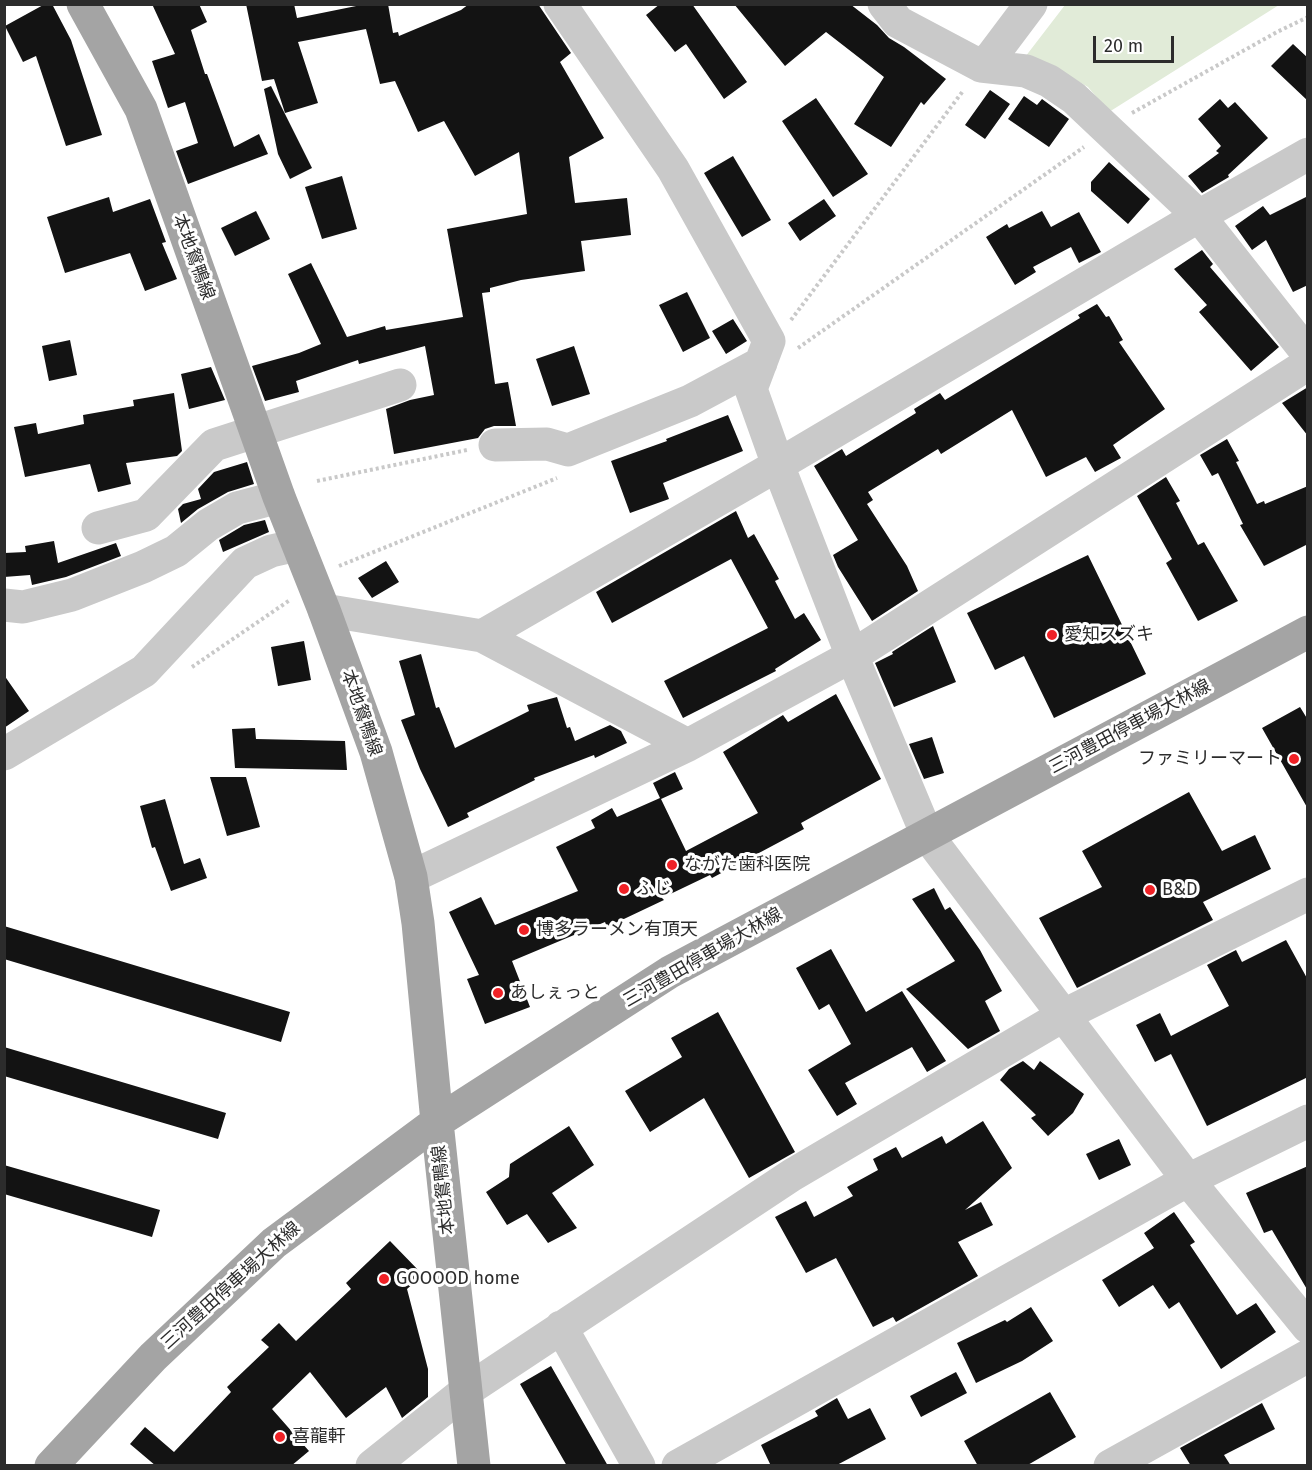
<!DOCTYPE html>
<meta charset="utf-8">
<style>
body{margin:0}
#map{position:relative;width:1312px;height:1470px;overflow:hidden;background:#fff;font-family:"Fira Sans",sans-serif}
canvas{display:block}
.frame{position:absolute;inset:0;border:6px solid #2c2c2c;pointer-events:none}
.scale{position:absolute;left:1093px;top:36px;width:81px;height:27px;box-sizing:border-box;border:3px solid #2c2c2c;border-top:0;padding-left:8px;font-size:18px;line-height:21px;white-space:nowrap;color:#2c2c2c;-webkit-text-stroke:4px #fff;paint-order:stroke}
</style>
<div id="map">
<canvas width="1312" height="1470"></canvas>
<div class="frame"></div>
<div class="scale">20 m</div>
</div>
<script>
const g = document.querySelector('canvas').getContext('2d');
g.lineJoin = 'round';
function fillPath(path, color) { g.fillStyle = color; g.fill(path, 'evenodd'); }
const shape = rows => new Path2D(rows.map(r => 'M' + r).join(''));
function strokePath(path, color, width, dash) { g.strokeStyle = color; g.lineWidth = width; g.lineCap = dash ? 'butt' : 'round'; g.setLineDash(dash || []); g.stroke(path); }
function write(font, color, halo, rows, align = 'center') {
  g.font = font + ' "Fira Sans","Noto Sans JP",sans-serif'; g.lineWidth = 6; g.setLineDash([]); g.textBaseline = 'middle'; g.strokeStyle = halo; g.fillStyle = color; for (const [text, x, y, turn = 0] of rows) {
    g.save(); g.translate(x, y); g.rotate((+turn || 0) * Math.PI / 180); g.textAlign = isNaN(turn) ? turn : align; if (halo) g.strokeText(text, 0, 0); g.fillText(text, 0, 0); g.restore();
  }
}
fillPath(shape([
 [1065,5,1279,5,1109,112,1088,87,1050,65,1022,61]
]), '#e1ebd8');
fillPath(shape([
 [45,4,52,4,71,40,102,135,66,146,36,56,23,62,5,26],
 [152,4,199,4,207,22,191,30,205,74,207,74,234,147,259,134,268,154,188,184,176,151,198,143,185,102,168,108,152,61,175,54],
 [246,4,294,4,297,18,366,4,388,4,393,33,398,32,399,36,461,10,469,4,538,4,571,53,560,62,604,138,569,157,575,203,627,198,631,235,581,241,585,271,521,280,490,288,490,292,482,293,495,384,508,382,516,426,494,426,485,429,478,438,394,454,386,409,410,400,434,395,425,346,359,364,358,360,296,381,299,392,265,401,252,366,299,353,321,344,288,274,311,263,347,337,385,326,386,330,463,317,447,229,527,214,519,152,475,176,444,121,418,132,395,81,380,84,366,29,298,42,318,103,285,113,274,79,262,81],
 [660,4,692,4,747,82,724,99,686,44,675,52,646,15],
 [734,4,850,4,877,25,889,38,904,47,946,79,924,105,921,102,891,147,854,124,884,77,826,32,785,66],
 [1293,44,1308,58,1308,101,1271,66],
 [271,86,312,168,290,179,278,154,264,89],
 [990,90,1010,104,985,139,965,125],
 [1024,96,1037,105,1042,99,1069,119,1049,147,1008,119],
 [816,98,868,174,833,197,782,121],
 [1220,99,1228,108,1235,102,1268,138,1228,175,1229,177,1202,193,1188,176,1219,153,1216,151,1221,146,1198,119],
 [733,156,771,220,742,237,704,173],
 [1109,162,1150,199,1128,224,1091,191,1091,182],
 [342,176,357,229,322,239,305,187],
 [1308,196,1308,285,1293,292,1266,240,1252,250,1235,226,1263,206,1270,215],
 [109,197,113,212,150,199,166,242,162,243,177,279,145,291,130,253,65,273,47,217],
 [824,199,836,216,800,241,788,223],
 [256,211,270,239,235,256,221,228],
 [1042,211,1051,227,1079,212,1101,252,1079,263,1071,247,1033,267,1036,272,1015,285,986,237,1007,224,1009,228],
 [1202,250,1213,264,1210,267,1279,347,1251,371,1199,312,1207,305,1174,269],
 [687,292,710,338,683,352,659,305],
 [1097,304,1106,317,1109,316,1123,340,1119,342,1165,409,1113,445,1121,458,1095,472,1086,457,1046,477,1012,410,941,454,938,449,868,492,873,500,867,504,907,566,918,591,872,621,838,567,833,555,858,540,814,466,842,449,846,456,916,413,914,409,940,393,945,400,1080,318,1078,315],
 [733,319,747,341,726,354,712,331],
 [70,340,77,375,49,381,42,346],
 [574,346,590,394,552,406,536,359],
 [211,367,225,400,189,409,181,374],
 [1308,387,1308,436,1282,403],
 [174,393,182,451,177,456,126,463,131,484,98,492,90,464,25,477,14,427,36,423,38,434,84,424,83,415,134,406,133,400],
 [728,415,743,451,663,483,669,499,630,513,611,461,667,441,666,439],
 [1227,439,1239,461,1236,462,1257,504,1264,501,1265,504,1308,486,1308,544,1264,566,1240,525,1243,524,1218,473,1212,476,1200,455],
 [247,462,254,484,228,492,198,509,181,523,178,509,183,504,201,499,198,489,214,472],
 [1166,477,1180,501,1176,503,1198,545,1204,542,1238,601,1198,621,1166,563,1172,559,1137,496],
 [736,511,748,538,754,534,779,579,775,581,795,619,804,613,821,640,775,669,776,671,683,718,664,681,768,628,731,559,612,623,596,592],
 [265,520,269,532,223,552,219,540,244,525],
 [54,541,58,563,116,543,121,556,66,577,32,585,30,575,4,577,4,553,26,552,25,546],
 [1088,555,1146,674,1054,718,1024,656,995,670,967,613],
 [386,561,399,582,372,598,358,578],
 [933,626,956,682,894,707,875,663,893,654,892,652],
 [304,641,311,680,278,686,271,647],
 [421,654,436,708,439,707,455,748,529,711,527,705,557,697,567,728,570,727,575,741,610,725,621,731,627,743,595,758,594,755,534,778,535,780,467,813,469,817,448,827,420,769,401,720,415,715,399,661],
 [4,675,29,711,4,728],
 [836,694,881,779,801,823,804,829,712,878,710,875,662,898,664,900,607,927,605,922,512,961,530,1007,485,1024,467,979,479,975,449,912,481,897,495,925,578,891,556,847,595,828,591,820,612,808,617,817,660,798,653,783,675,772,683,789,661,799,686,851,758,813,723,752,783,715,788,722],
 [1300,707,1308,720,1308,809,1262,728],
 [255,728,256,739,345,741,347,770,235,768,232,729],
 [932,737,944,773,924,779,909,744],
 [210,777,246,777,260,827,227,836],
 [1189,792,1222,851,1255,835,1271,869,1203,902,1213,920,1077,988,1039,918,1102,887,1082,851],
 [165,799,184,864,200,858,207,878,171,891,155,847,152,848,140,806],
 [934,888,945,910,950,907,980,950,1002,991,985,1001,1000,1031,968,1049,906,989,955,961,912,899],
 [4,926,290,1012,281,1042,4,959],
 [1286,940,1308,980,1308,1077,1207,1126,1171,1054,1155,1062,1136,1025,1160,1013,1171,1036,1229,1006,1207,965,1236,950,1242,962],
 [831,949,866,1012,902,991,946,1061,927,1072,912,1047,845,1083,857,1104,837,1116,808,1070,851,1044,829,1004,819,1010,796,968],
 [718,1012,795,1152,749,1178,704,1098,650,1132,625,1091,682,1057,671,1038],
 [4,1047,226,1113,218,1139,4,1076],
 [1023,1061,1034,1070,1040,1061,1084,1094,1073,1113,1048,1136,1031,1118,1036,1115,1000,1080,1009,1069],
 [983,1121,1012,1168,965,1210,981,1202,993,1225,958,1242,978,1276,896,1322,893,1317,873,1327,836,1258,806,1273,775,1217,806,1201,814,1217,853,1196,847,1187,878,1170,873,1159,896,1147,902,1158,942,1136,946,1144],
 [569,1126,594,1165,552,1193,577,1228,548,1243,527,1214,507,1225,486,1192,509,1177,510,1164],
 [1119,1139,1131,1165,1099,1180,1086,1154],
 [4,1165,160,1210,152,1237,4,1194],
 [1308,1166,1308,1291,1272,1230,1264,1233,1246,1193],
 [1174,1212,1195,1242,1190,1245,1237,1315,1256,1303,1276,1332,1221,1369,1179,1302,1169,1309,1153,1285,1119,1307,1102,1280,1154,1248,1144,1233],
 [390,1241,423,1275,407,1289,428,1369,428,1397,402,1418,386,1387,346,1418,310,1372,272,1409,309,1451,291,1466,156,1466,130,1444,145,1427,174,1452,231,1392,227,1387,269,1347,261,1340,279,1323,296,1341,351,1289,346,1283],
 [1031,1307,1053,1341,1022,1361,976,1383,957,1343,1005,1320,1007,1322],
 [551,1366,608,1466,567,1466,520,1384],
 [956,1372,967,1393,921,1417,910,1396],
 [1050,1392,1076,1437,1026,1466,978,1466,964,1441],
 [837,1398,848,1419,870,1408,886,1439,835,1466,771,1466,761,1445,818,1416,815,1411],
 [1262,1403,1275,1429,1224,1455,1231,1466,1191,1466,1180,1448]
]), '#131313');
strokePath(shape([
 [1132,113,1277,32,1308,17],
 [791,320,963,91],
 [798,348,1084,147],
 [317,481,467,450],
 [339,566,557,478],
 [192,667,290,600]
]), '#c9c9c9', 4, [3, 3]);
strokePath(shape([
 [560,4,673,169,769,341,751,389,778,465,852,656,927,835,1188,1180,1308,1327],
 [884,4,898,22,981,66,1026,71,1049,81,1074,98,1199,216,1308,354],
 [981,66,992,56,1031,4],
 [495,445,547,444,568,450,690,401,761,363],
 [98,528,146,515,214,445,400,385],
 [4,605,23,607,72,595,143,567,176,551,208,525,237,508,279,497],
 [324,610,482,636,688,745],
 [482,636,778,465,1199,216,1308,154],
 [4,754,144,671,245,563,271,551,298,545],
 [411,877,688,745,852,656,1308,364],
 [561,1327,639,1466],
 [372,1466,466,1391,792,1175,1064,1015,1308,894],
 [678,1466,1188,1180,1308,1121],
 [1110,1466,1308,1356]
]), '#c9c9c9', 33);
strokePath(shape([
 [83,4,141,109,279,497,324,610,376,752,411,877,418,923,437,1122,474,1466],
 [51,1466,153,1357,274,1243,437,1122,670,972,1308,632]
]), '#a4a4a4', 33);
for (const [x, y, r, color] of [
 [1052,635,6,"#f02126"],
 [1294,759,6,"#f02126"],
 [672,865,6,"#f02126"],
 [624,889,6,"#f02126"],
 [1150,890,6,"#f02126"],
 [524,930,6,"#f02126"],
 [498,993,6,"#f02126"],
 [384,1279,6,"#f02126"],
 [280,1437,6,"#f02126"]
]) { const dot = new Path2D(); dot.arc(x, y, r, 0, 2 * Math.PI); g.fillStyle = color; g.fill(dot); strokePath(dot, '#fff', 2); }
write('18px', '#2c2c2c', '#fff', [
 ["本地鴛鴨線",193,257,70],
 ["本地鴛鴨線",361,713,71],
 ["三河豊田停車場大林線",1130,727,-28],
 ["三河豊田停車場大林線",703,958,-30],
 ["本地鴛鴨線",444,1190,-96],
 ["三河豊田停車場大林線",231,1286,-42]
]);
write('18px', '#2c2c2c', '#fff', [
 ["愛知スズキ",1064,635],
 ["ファミリーマート",1282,759,"right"],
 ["ながた歯科医院",684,865],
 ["ふじ",636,889],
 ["B&D",1162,890],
 ["博多ラーメン有頂天",536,930],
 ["あしぇっと",510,993],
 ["GOOOOD home",396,1279],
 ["喜龍軒",292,1437]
], 'left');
</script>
